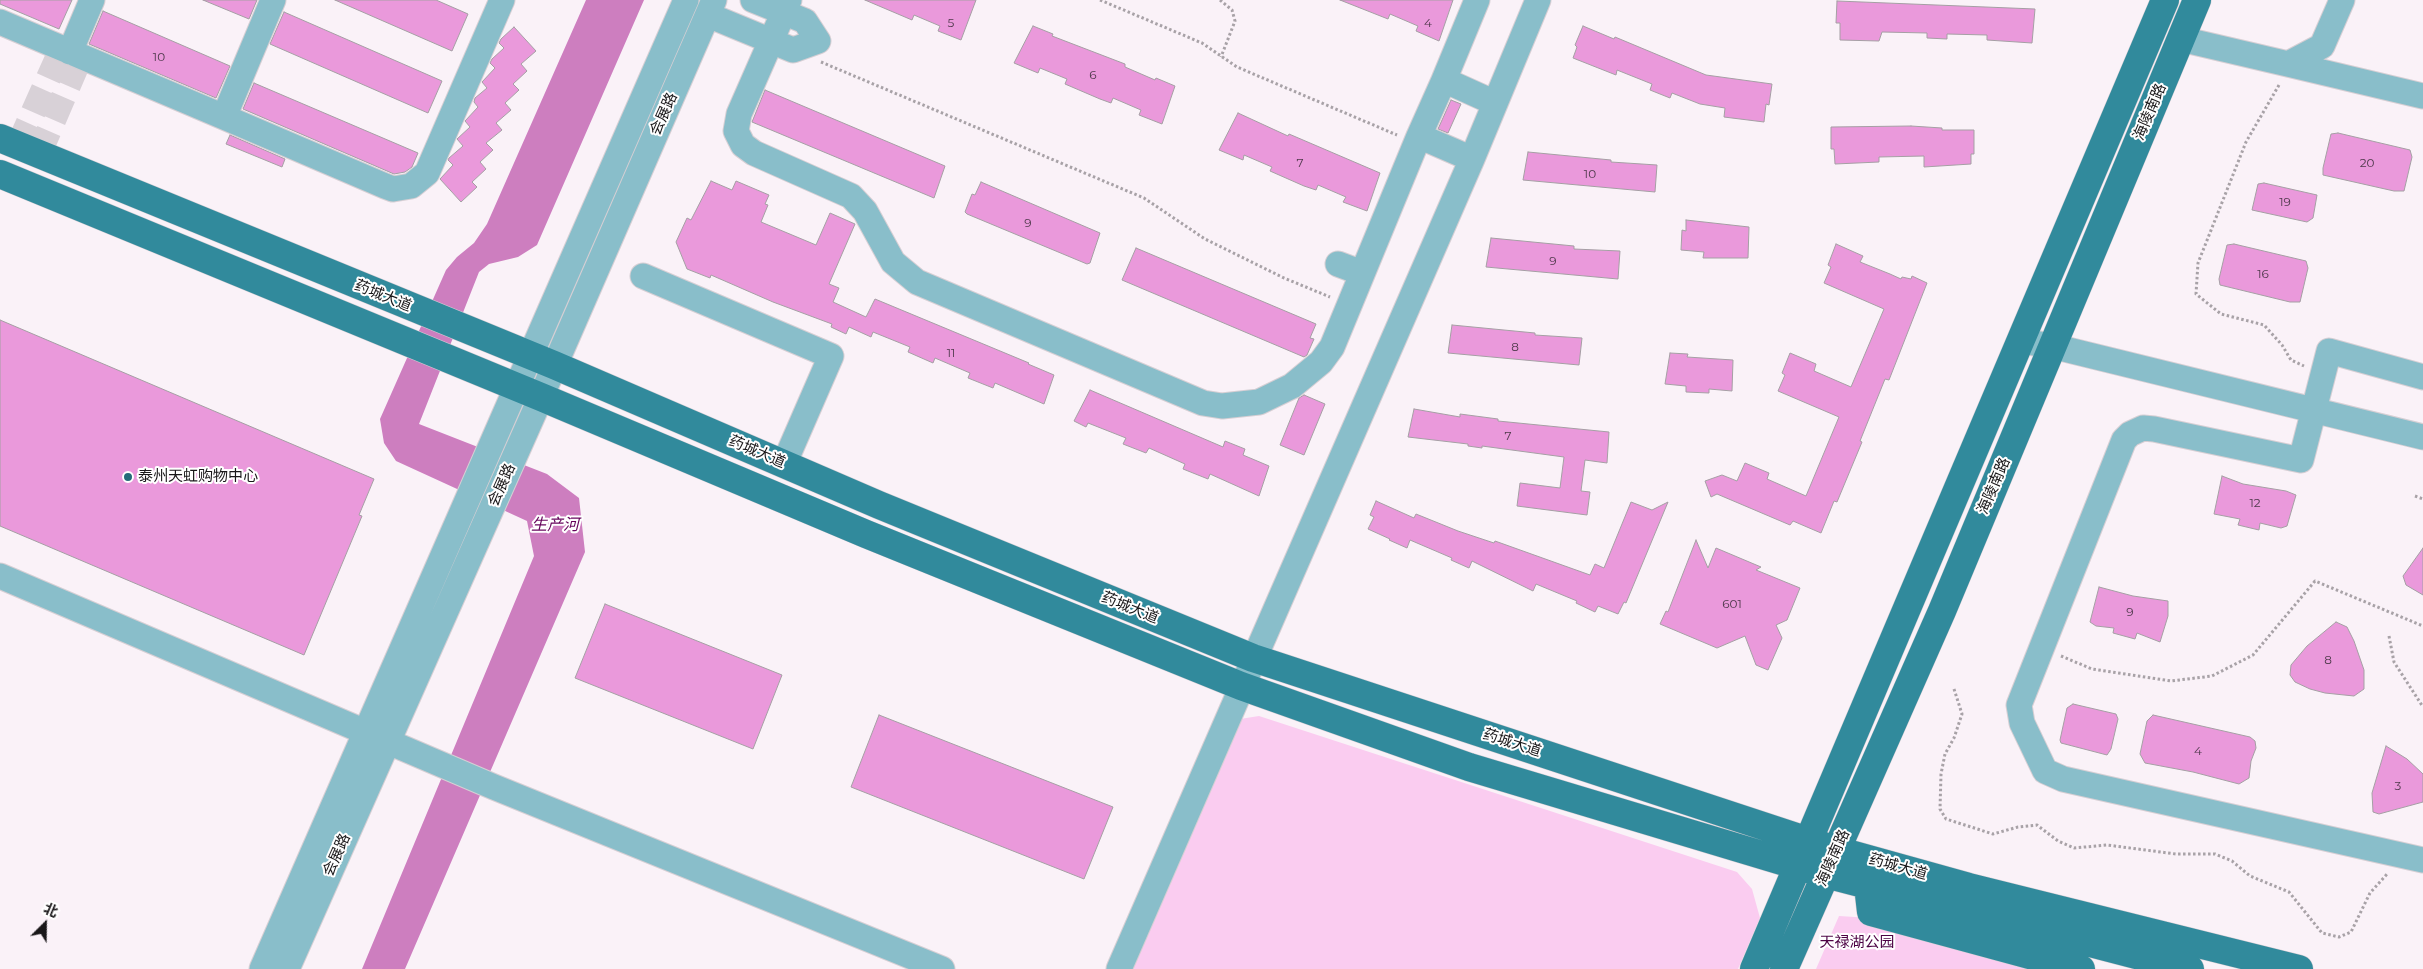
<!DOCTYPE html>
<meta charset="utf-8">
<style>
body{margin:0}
#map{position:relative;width:2423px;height:969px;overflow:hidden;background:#faf2f8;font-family:Montserrat,"Noto Sans SC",sans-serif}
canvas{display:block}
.north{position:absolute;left:20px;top:899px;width:50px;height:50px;-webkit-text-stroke:4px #fff;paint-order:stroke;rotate:23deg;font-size:14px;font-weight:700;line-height:20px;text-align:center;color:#191719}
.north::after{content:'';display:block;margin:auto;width:18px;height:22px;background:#191719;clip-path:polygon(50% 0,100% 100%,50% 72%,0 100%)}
</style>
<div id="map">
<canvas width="2423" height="969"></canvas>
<div class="north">北</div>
</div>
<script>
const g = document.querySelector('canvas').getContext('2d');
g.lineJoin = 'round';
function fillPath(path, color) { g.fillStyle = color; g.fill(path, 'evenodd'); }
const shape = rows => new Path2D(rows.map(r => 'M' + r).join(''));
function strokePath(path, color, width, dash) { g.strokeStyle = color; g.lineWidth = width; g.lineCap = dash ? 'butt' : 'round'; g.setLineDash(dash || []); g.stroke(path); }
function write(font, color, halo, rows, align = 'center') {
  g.font = font + ' Montserrat,"Noto Sans SC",sans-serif'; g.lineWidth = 4; g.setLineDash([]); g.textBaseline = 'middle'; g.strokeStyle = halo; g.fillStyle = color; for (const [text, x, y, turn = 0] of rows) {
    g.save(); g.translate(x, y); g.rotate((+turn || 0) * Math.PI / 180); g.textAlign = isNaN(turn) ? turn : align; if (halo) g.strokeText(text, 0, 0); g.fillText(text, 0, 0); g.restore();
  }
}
fillPath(shape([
 [1259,716,1737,872,1752,889,1760,918,1738,969,1133,969,1240,719],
 [1839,916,1887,919,2067,969,1816,969]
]), '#faccf0');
fillPath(shape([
 [586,0,644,0,537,245,518,257,489,264,479,272,419,424,547,474,579,498,585,552,405,969,362,969,534,556,527,521,396,461,384,443,380,419,446,270,457,257,474,243,487,224]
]), '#cd7ebf');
const building = shape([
 [0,0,72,0,59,29,0,4,0,0],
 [203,0,257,0,249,19,203,0],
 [335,0,436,0,468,14,452,51,335,0],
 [865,0,976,0,961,40,938,31,940,26,914,15,912,20,865,0],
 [1340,0,1453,0,1439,41,1416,31,1418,26,1390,14,1388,19,1340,0],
 [1837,1,2035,9,2032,43,1987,40,1987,35,1947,34,1947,39,1927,38,1927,33,1882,32,1879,41,1840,40,1840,23,1836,23,1837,1],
 [103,11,230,66,216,98,89,44,103,11],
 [284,12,442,81,428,113,270,44,284,12],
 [1033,26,1053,34,1052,36,1125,64,1125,67,1155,80,1156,78,1175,86,1162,124,1139,115,1141,110,1113,98,1111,103,1100,99,1065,84,1067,79,1040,68,1038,73,1014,63,1033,26],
 [1583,26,1614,39,1615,37,1706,75,1772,84,1769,105,1766,104,1764,122,1724,117,1725,108,1700,104,1672,93,1670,98,1650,90,1652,84,1617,70,1616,75,1573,58,1577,47,1575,45,1583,26],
 [514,27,536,51,521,64,527,71,513,84,519,90,505,103,511,110,496,123,502,130,486,143,493,150,480,162,486,169,472,182,477,187,461,202,440,179,453,165,448,160,449,158,463,146,457,139,470,127,465,121,478,107,474,102,475,98,487,88,482,82,495,68,490,63,492,59,504,48,499,43,501,39,514,27],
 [254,83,418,153,412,167,405,172,394,174,243,109,254,83],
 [765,90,945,166,934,198,752,122,765,90],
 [1451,100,1461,104,1448,133,1438,129,1451,100],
 [1238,113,1288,136,1289,134,1380,173,1367,211,1343,202,1346,197,1318,185,1316,190,1304,186,1270,171,1272,167,1244,155,1243,160,1219,150,1238,113],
 [1911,126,1942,128,1942,130,1974,130,1974,154,1971,154,1971,164,1924,167,1924,156,1879,157,1879,162,1835,164,1834,149,1831,149,1831,127,1911,126],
 [2338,133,2410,150,2412,157,2404,191,2394,191,2323,175,2323,168,2331,134,2338,133],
 [230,135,285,159,282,167,226,144,230,135],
 [1528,152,1611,160,1611,162,1657,165,1655,192,1523,180,1528,152],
 [711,181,732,190,736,181,769,195,765,204,768,205,761,222,816,245,830,213,855,224,829,284,839,288,833,302,866,317,875,299,1029,363,1028,364,1054,375,1044,404,995,383,993,388,968,378,970,373,935,358,933,363,908,352,910,347,873,332,871,337,849,327,846,334,831,327,832,324,773,302,711,275,710,278,687,269,676,242,687,218,691,220,711,181],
 [981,182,1100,233,1090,263,1087,264,967,214,965,212,972,194,975,195,981,182],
 [2264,183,2317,195,2313,218,2307,222,2252,210,2258,184,2264,183],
 [1686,220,1749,227,1748,258,1703,258,1704,252,1681,250,1682,230,1686,231,1686,220],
 [1491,238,1574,246,1574,249,1620,251,1618,279,1486,267,1491,238],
 [1836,244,1863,256,1860,262,1890,274,1901,279,1902,277,1911,279,1912,276,1927,283,1889,380,1885,379,1860,441,1862,442,1837,502,1834,501,1821,533,1793,521,1790,525,1717,494,1711,497,1705,481,1722,475,1737,481,1745,463,1769,473,1767,479,1806,496,1839,417,1778,391,1785,375,1782,373,1790,353,1816,364,1814,371,1851,387,1884,309,1824,283,1831,267,1828,265,1836,244],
 [2234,244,2306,261,2308,268,2300,302,2290,302,2220,285,2219,279,2227,245,2234,244],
 [1136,248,1316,324,1310,338,1314,339,1307,355,1304,357,1122,280,1136,248],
 [0,320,374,479,359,515,362,516,304,655,0,526,0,320],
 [1452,325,1535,333,1535,335,1582,338,1579,365,1448,353,1452,325],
 [1670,353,1688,354,1687,357,1733,360,1732,391,1709,389,1709,393,1686,392,1686,386,1665,384,1670,353],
 [1090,390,1223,447,1225,441,1245,449,1243,455,1269,466,1259,496,1210,474,1208,479,1183,469,1185,464,1149,448,1146,453,1123,444,1126,438,1088,423,1086,427,1074,421,1090,390],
 [1304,395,1325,404,1304,455,1280,445,1299,398,1304,395],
 [1414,409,1460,417,1460,414,1498,419,1498,421,1609,432,1607,463,1585,460,1581,491,1590,492,1587,515,1517,506,1520,483,1560,488,1564,457,1482,446,1482,448,1468,446,1468,444,1408,437,1414,409],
 [2222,476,2243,484,2286,491,2296,495,2287,526,2281,528,2260,523,2259,530,2238,525,2240,519,2214,514,2222,476],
 [1376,501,1414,518,1416,514,1458,531,1494,543,1495,541,1590,575,1595,564,1604,568,1631,502,1652,510,1668,502,1626,603,1624,602,1618,614,1598,606,1595,612,1576,603,1577,601,1536,584,1533,591,1472,561,1469,568,1451,560,1452,558,1410,540,1407,548,1389,540,1390,539,1368,529,1374,517,1370,515,1376,501],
 [1696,540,1708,568,1716,548,1761,567,1756,570,1800,588,1787,620,1776,625,1782,638,1768,670,1756,665,1745,636,1717,648,1660,624,1666,611,1668,612,1696,540],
 [2423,548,2423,595,2406,585,2403,576,2423,548],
 [2099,587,2133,596,2168,601,2168,616,2160,642,2137,633,2135,639,2113,633,2114,628,2096,626,2090,622,2099,587],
 [605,604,782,675,753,749,575,678,605,604],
 [2336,622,2347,627,2354,641,2364,670,2364,689,2354,696,2325,693,2310,689,2295,682,2290,675,2291,665,2307,646,2336,622],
 [2073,704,2116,714,2118,719,2111,749,2107,755,2061,743,2060,740,2067,708,2073,704],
 [879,715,1113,807,1084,879,851,787,879,715],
 [2153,715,2250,737,2255,741,2256,748,2251,761,2249,778,2239,784,2193,772,2145,763,2140,754,2147,721,2153,715],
 [2386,746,2407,759,2423,774,2423,802,2379,814,2373,812,2372,793,2386,746]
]);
fillPath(building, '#ea99db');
strokePath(building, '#a59fa4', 1);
strokePath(shape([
 [18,146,62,48],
 [39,154,81,56]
]), '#d8d1d7', 25, [25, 12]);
const minor = shape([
 [789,0,739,114,736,131,743,145,754,153,851,196,865,211,893,262,917,282,1203,403,1222,406,1259,402,1292,386,1321,362,1332,347,1419,136],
 [708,15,793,50,818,41,805,21,753,0],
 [0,22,224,117,273,0],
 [2181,39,2288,64,2322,46,2342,0],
 [70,52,92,0],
 [2288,64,2423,96],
 [1444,80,1477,0],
 [224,117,385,186,393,189,411,186,427,173,502,0],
 [1472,159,1419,136,1444,80,1495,103],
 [1338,264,1362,273],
 [643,276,831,356,784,464],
 [2021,341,2052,346,2423,437],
 [2423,377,2329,351,2301,460,2154,429,2143,428,2130,434,2124,440,2019,705,2022,723,2045,771,2063,779,2423,860],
 [0,576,494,787,942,969],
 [262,969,686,0],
 [287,969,541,397,714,0],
 [1119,969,1472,159,1538,0]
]);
const major = shape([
 [0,138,554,365,879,505,1253,658,1836,850,1969,887,2299,969],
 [0,174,541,397,866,534,1241,686,1469,767,1825,874,2190,969],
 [1868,886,1871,912,2081,969],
 [1754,969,2165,0],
 [1784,969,1942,611,2197,0]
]);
strokePath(minor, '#d6cfd4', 27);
strokePath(major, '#d6cfd4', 29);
strokePath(shape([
 [1100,0,1202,43,1237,67,1397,135],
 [1220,0,1232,10,1235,21,1221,57],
 [821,62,1144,198,1205,239,1284,278,1330,297],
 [2279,85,2246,142,2198,263,2196,294,2221,314,2264,325,2282,345,2291,360,2304,366],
 [2415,496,2423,499],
 [2389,636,2394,662,2423,707],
 [2061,656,2092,669,2171,681,2212,676,2253,655,2315,581,2423,626],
 [1954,689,1962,714,1954,738,1945,754,1941,774,1940,809,1946,819,1993,834,2018,827,2037,825,2058,841,2074,848,2107,845,2176,854,2215,854,2232,861,2250,876,2289,892,2322,933,2339,937,2351,932,2370,893,2388,873]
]), '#a8a2a7', 3, [2.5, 2.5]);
strokePath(minor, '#89beca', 25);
strokePath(major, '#318a9c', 28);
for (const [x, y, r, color] of [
 [128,477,5,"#246b79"]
]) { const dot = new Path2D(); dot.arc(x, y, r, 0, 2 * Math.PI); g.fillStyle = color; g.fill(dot); strokePath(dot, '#fff', 2); }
write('12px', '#4d384a', null, [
 ["5",951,23],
 ["4",1428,23],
 ["10",159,57],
 ["6",1093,75],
 ["7",1300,163],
 ["20",2367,163],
 ["10",1590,174],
 ["19",2285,202],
 ["9",1028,223],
 ["9",1553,261],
 ["16",2263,274],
 ["8",1515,347],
 ["11",951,353],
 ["7",1508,436],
 ["12",2255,503],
 ["601",1732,604],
 ["9",2130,612],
 ["8",2328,660],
 ["4",2198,751],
 ["3",2398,786]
]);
write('15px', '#191719', '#fff', [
 ["海陵南路",2150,112,-67],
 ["会展路",664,114,-66],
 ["药城大道",383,296,22],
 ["药城大道",757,452,23],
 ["会展路",502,485,-66],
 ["海陵南路",1994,486,-67],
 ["药城大道",1130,608,22],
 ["药城大道",1512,743,18],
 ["会展路",337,855,-66],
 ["海陵南路",1833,858,-66],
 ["药城大道",1898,867,16]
]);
write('15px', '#191719', '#fff', [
 ["泰州天虹购物中心",138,477]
], 'left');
write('15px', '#4c0244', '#fff', [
 ["天禄湖公园",1857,943]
]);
write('italic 16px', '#64005a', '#fff', [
 ["生产河",555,525]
]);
</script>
